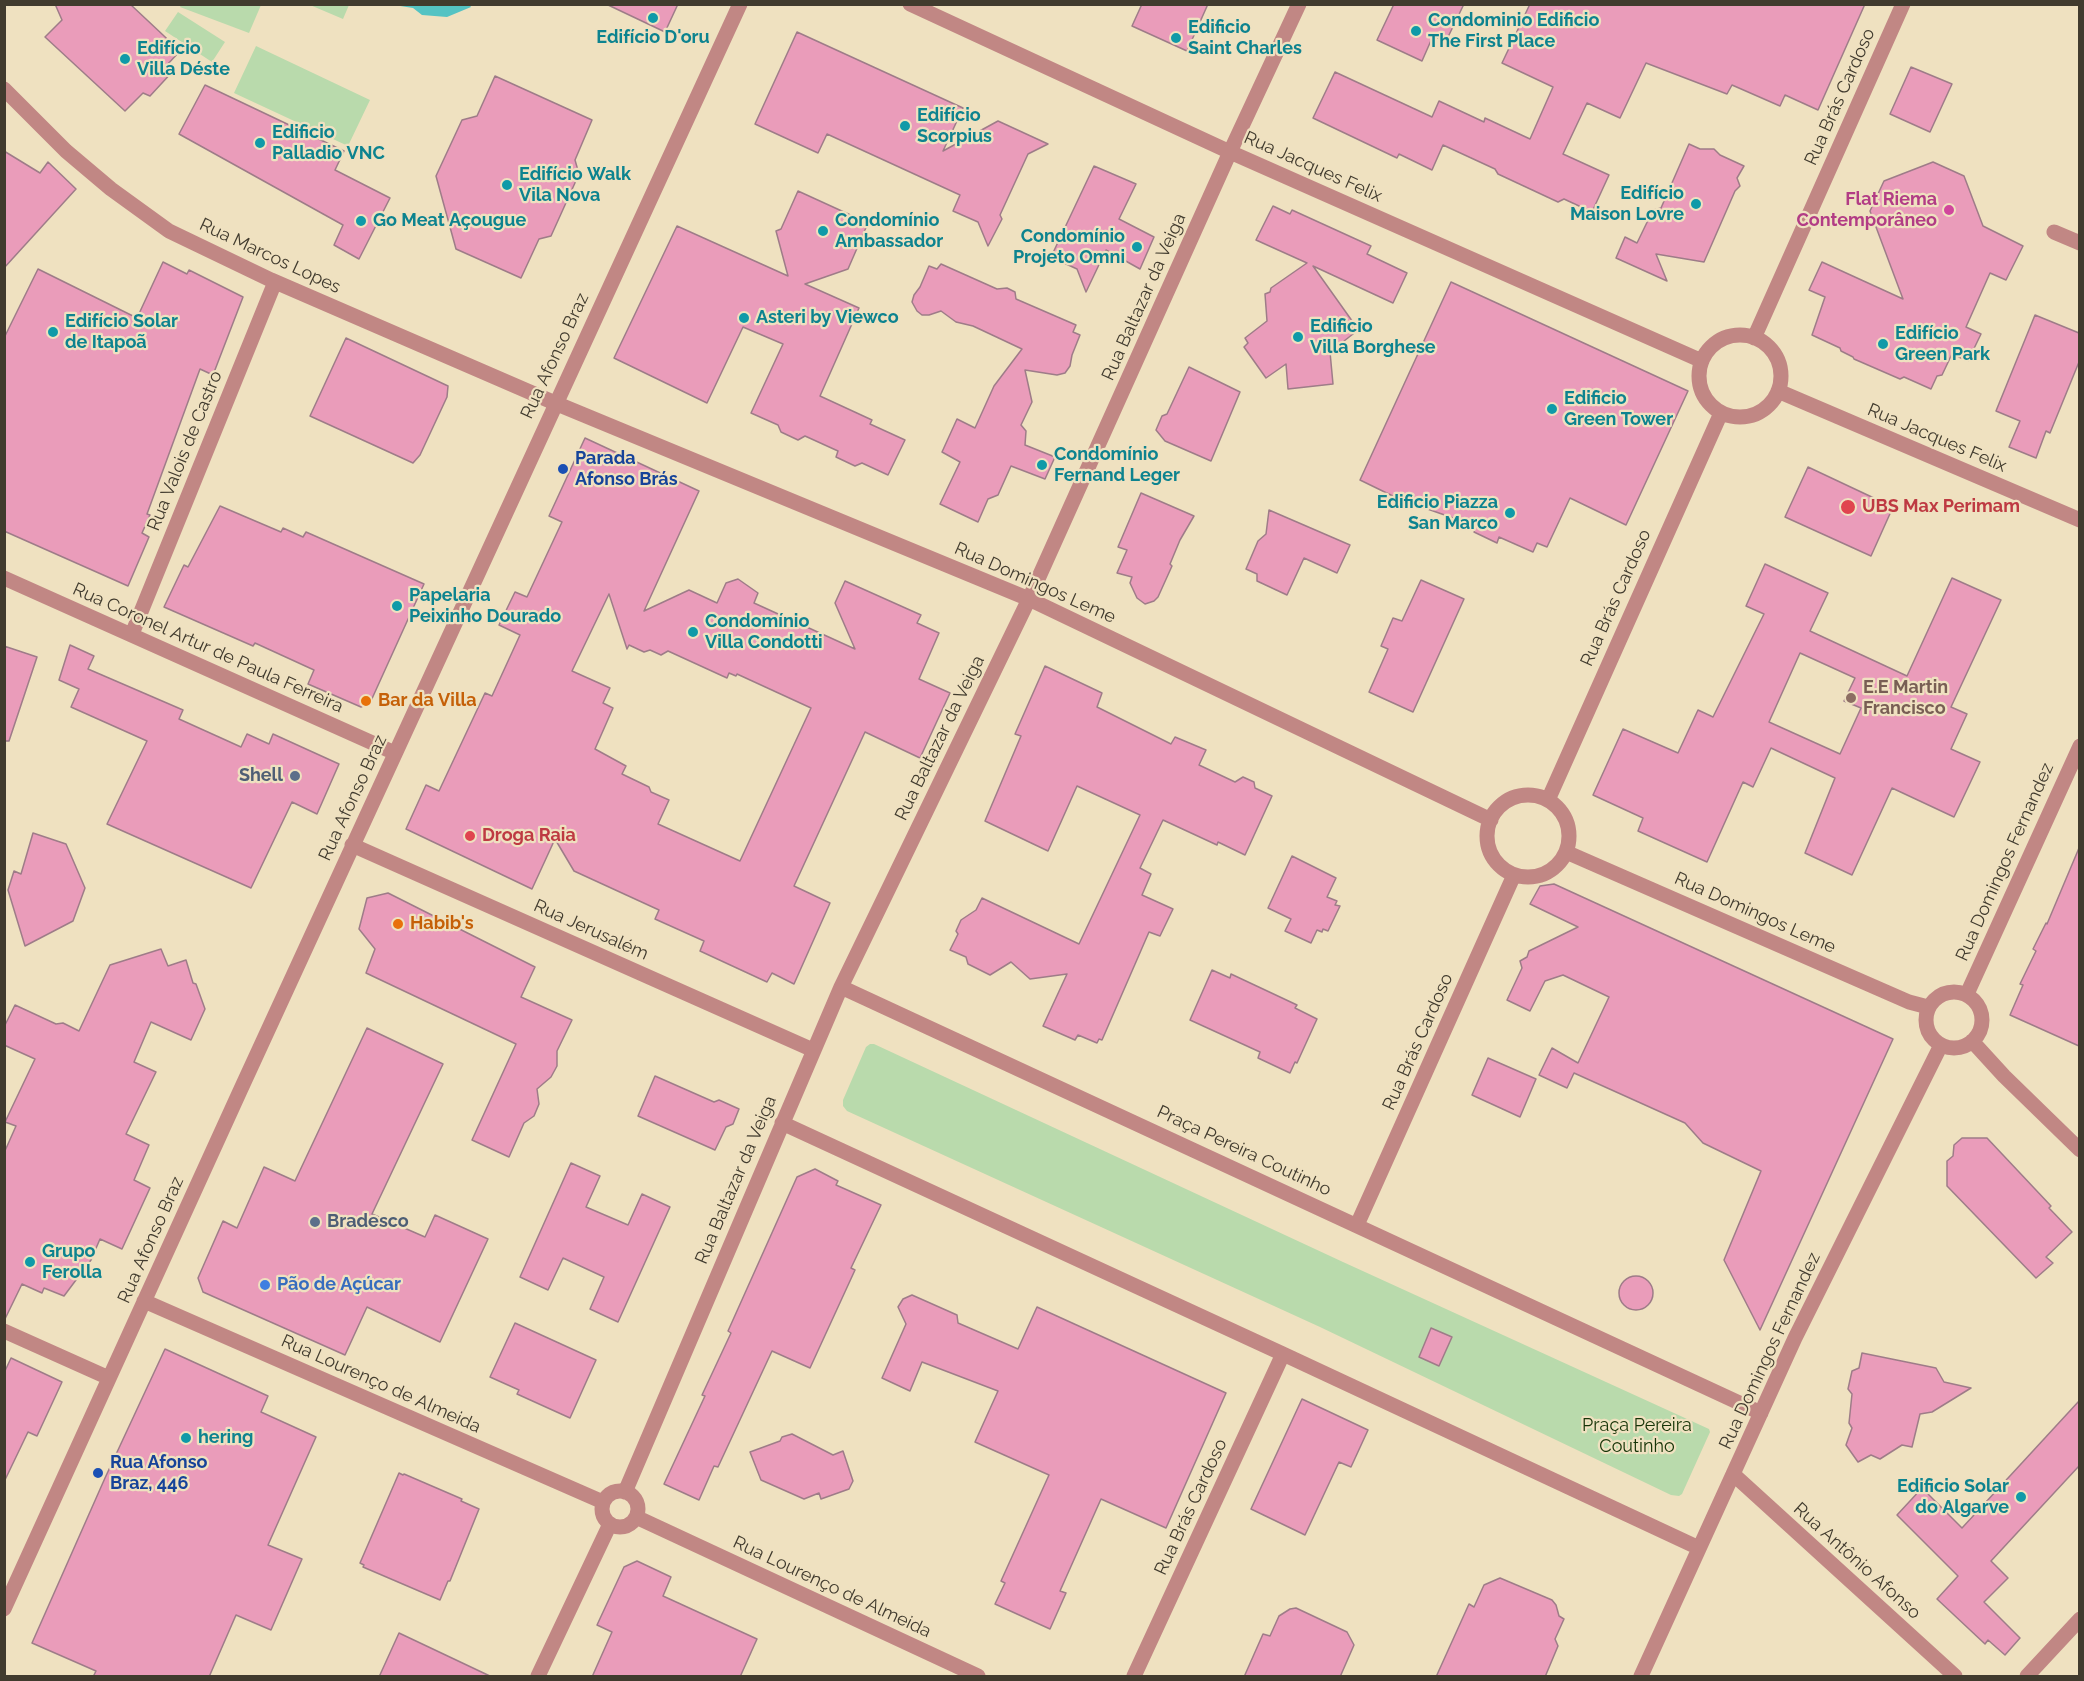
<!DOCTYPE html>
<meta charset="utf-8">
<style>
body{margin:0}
#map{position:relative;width:2084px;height:1681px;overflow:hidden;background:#efe1c0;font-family:Raleway,sans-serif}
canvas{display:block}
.frame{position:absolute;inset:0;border:6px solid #413b2e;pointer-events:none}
</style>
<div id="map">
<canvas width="2084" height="1681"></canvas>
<div class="frame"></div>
</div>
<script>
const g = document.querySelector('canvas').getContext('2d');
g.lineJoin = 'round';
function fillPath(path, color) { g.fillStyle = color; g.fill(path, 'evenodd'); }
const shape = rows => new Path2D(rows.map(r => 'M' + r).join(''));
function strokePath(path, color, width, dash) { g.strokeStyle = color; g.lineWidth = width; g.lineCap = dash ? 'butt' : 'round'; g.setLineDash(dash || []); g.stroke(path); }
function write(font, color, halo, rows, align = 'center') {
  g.font = font + ' Raleway,sans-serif'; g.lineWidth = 4.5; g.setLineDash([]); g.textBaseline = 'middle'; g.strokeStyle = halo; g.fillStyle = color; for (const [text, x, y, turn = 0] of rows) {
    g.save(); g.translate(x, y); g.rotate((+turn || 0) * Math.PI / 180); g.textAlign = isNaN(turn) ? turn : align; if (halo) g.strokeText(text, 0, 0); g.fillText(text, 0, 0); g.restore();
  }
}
fillPath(shape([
 [181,5,181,4,261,5,249,33,180,7],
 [310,5,349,4,349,5,343,19],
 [178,12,225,42,212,62,165,31],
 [256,46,370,100,348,146,234,93],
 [870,1044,874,1044,1343,1262,1709,1429,1710,1432,1682,1494,1679,1496,1671,1495,1320,1327,847,1111,843,1106,843,1100,866,1047]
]), '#b9daac');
fillPath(shape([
 [469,4,471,7,447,17,422,15,413,8,394,5]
]), '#54c3c3');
const building = shape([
 [55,4,130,4,180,51,166,66,174,70,150,96,143,93,125,111,45,37,62,20,55,4],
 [606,4,678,4,665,32,606,4],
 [1142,4,1208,4,1187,51,1132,26,1142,4],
 [1394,4,1464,4,1448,37,1446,36,1444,41,1433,36,1422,61,1377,40,1394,4],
 [1530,4,1865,4,1818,110,1785,95,1780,106,1732,85,1727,94,1646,63,1620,118,1587,103,1563,154,1609,175,1592,212,1564,199,1558,202,1498,174,1495,169,1443,145,1432,170,1399,154,1397,158,1313,118,1335,72,1432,117,1439,101,1484,122,1485,118,1530,139,1553,87,1502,63,1530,4],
 [797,32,963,108,943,151,998,121,1048,144,1028,154,1000,215,1002,219,988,246,978,222,953,211,960,195,827,134,818,153,755,124,797,32],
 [1911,67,1952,84,1930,132,1890,114,1911,67],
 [495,76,592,120,575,160,579,174,551,236,539,239,521,278,456,249,436,176,462,120,477,116,495,76],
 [205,85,344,151,335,170,390,198,359,259,334,245,343,225,179,134,205,85],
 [1689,144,1700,149,1714,149,1720,155,1744,166,1737,178,1740,186,1735,191,1704,262,1656,254,1667,281,1616,258,1625,237,1637,243,1653,210,1661,208,1689,144],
 [4,151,40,173,48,162,76,189,4,268,4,151],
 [1933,162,1964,176,1983,226,2023,246,2006,280,1990,273,1966,327,1981,334,1968,361,1952,354,1942,375,1937,376,1931,389,1904,377,1900,379,1854,359,1853,357,1841,351,1840,348,1812,335,1825,297,1809,290,1822,262,1903,299,1870,211,1884,181,1933,162],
 [1094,166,1136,184,1119,219,1154,237,1140,269,1106,250,1086,292,1077,269,1051,257,1094,166],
 [798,191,868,223,848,269,805,284,859,308,820,396,872,420,870,424,905,440,888,475,862,463,855,466,836,457,838,451,805,436,798,440,781,432,778,425,751,413,783,344,743,327,707,403,614,358,677,226,788,276,776,231,781,229,798,191],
 [1273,206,1290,214,1292,210,1371,246,1367,254,1407,273,1393,303,1313,266,1355,325,1352,328,1353,334,1330,352,1333,384,1288,389,1286,364,1266,378,1244,347,1248,343,1245,338,1267,321,1265,294,1270,292,1271,288,1307,263,1256,240,1273,206],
 [163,262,187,274,189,270,243,297,213,375,200,369,147,514,150,515,142,533,149,537,128,586,4,531,4,338,38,269,137,318,163,262],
 [941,264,997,289,1007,288,1015,292,1016,299,1076,325,1073,332,1080,335,1072,355,1070,366,1065,373,1057,375,1025,370,1032,402,1021,425,1026,431,1025,445,1055,457,1045,479,1011,466,998,495,988,499,978,522,940,504,960,462,942,452,957,419,975,428,994,386,1022,349,973,326,956,322,941,311,929,315,922,315,917,311,912,302,914,295,920,287,929,266,937,269,941,264],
 [1451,282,1688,391,1626,525,1570,498,1547,547,1537,543,1533,552,1499,537,1497,543,1474,532,1476,526,1399,499,1360,480,1451,282],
 [2035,315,2079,333,2079,362,2050,433,2046,431,2036,458,2009,447,2020,421,1996,411,2035,315],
 [346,338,448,386,447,397,420,455,413,463,310,416,346,338],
 [1189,367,1240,392,1211,461,1165,441,1156,430,1162,416,1167,414,1189,367],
 [585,438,699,491,644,611,689,590,717,603,726,583,738,579,758,593,754,603,855,649,835,603,845,581,921,615,917,623,939,633,919,679,950,693,920,758,865,732,794,886,830,903,794,984,772,973,767,982,700,951,704,941,655,919,659,910,574,871,555,839,532,889,406,829,426,785,439,791,485,693,492,696,520,635,499,625,515,592,527,597,562,522,549,516,585,438],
 [609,594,627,649,629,645,644,652,650,650,661,655,668,651,727,678,729,673,736,676,737,674,811,708,740,861,658,824,669,800,651,792,649,787,622,774,626,766,595,749,613,708,603,703,610,688,572,671,609,594],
 [1808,467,1893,507,1871,556,1785,517,1808,467],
 [1141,493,1194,516,1180,540,1170,564,1172,566,1158,597,1154,601,1145,604,1137,598,1130,583,1132,577,1117,573,1127,550,1118,547,1141,493],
 [220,506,281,532,283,528,303,537,306,532,424,584,370,703,361,707,308,684,314,670,255,643,253,646,164,607,184,565,188,567,220,506],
 [1269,510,1350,545,1337,573,1304,558,1287,595,1257,581,1257,574,1246,569,1258,541,1266,534,1269,510],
 [1765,564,1828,593,1810,631,1907,676,1952,578,2001,600,1951,707,1967,714,1951,749,1980,762,1954,817,1892,788,1852,875,1805,853,1835,778,1771,748,1753,787,1743,782,1707,862,1638,831,1643,818,1593,795,1623,729,1678,753,1698,710,1713,717,1764,614,1746,606,1765,564],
 [1800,653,1855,678,1844,701,1861,708,1840,754,1769,722,1800,653],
 [1421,580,1464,599,1413,712,1369,692,1388,649,1381,646,1393,618,1402,621,1421,580],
 [70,645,94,656,88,669,183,710,179,719,241,747,247,734,269,744,273,734,339,764,317,814,292,802,251,888,107,824,147,741,71,707,79,689,59,680,70,645],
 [4,646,37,657,9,741,4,741,4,646],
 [1045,666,1102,693,1097,707,1171,744,1175,737,1206,750,1199,765,1235,782,1243,777,1254,782,1255,788,1272,796,1245,855,1218,842,1217,845,1163,820,1140,868,1151,874,1142,895,1173,909,1160,936,1149,932,1102,1040,1099,1039,1097,1043,1078,1035,1075,1040,1043,1026,1067,974,1030,979,1011,962,990,975,968,964,966,957,950,950,958,934,956,931,961,920,976,910,982,898,1079,944,1140,815,1077,786,1048,851,985,821,1021,736,1015,734,1045,666],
 [33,833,66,844,85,888,73,921,25,946,8,890,14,871,21,874,33,833],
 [2079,848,2079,1046,2010,1015,2023,985,2020,984,2036,951,2033,949,2046,923,2047,924,2079,848],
 [1292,856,1336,878,1327,897,1337,901,1335,905,1340,906,1328,931,1323,929,1322,932,1317,930,1311,943,1285,931,1291,919,1268,908,1292,856],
 [1554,884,1893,1039,1760,1330,1724,1260,1761,1171,1703,1143,1685,1123,1574,1073,1567,1088,1539,1075,1552,1048,1578,1063,1609,997,1563,975,1545,981,1530,1011,1507,1000,1522,968,1520,961,1527,957,1529,951,1578,927,1530,904,1540,886,1554,884],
 [388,893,535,967,521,997,572,1020,557,1051,557,1066,551,1077,537,1089,539,1104,534,1116,524,1123,509,1157,472,1140,516,1044,366,973,375,949,359,929,367,898,388,893],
 [161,949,168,966,186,960,193,983,196,984,205,1009,191,1040,151,1022,134,1062,156,1072,126,1134,149,1145,134,1180,150,1188,122,1249,100,1239,91,1260,64,1296,44,1288,42,1293,22,1284,4,1321,4,1153,16,1126,5,1122,35,1059,4,1045,4,1027,15,1005,56,1024,63,1023,79,1031,110,965,161,949],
 [1212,970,1230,978,1231,974,1297,1005,1295,1008,1317,1019,1297,1063,1295,1062,1290,1073,1258,1058,1260,1052,1190,1020,1212,970],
 [367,1028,443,1064,372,1214,425,1237,435,1215,488,1239,440,1342,367,1307,345,1355,203,1292,198,1278,223,1221,237,1228,264,1167,295,1181,367,1028],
 [1488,1058,1536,1079,1520,1117,1472,1095,1488,1058],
 [655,1076,714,1102,719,1100,739,1109,733,1124,726,1127,715,1150,638,1116,655,1076],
 [1962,1138,1987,1138,2051,1206,2049,1208,2072,1232,2046,1257,2053,1263,2036,1278,1947,1186,1947,1161,1953,1156,1954,1145,1962,1138],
 [571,1163,600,1176,586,1207,628,1225,642,1194,670,1207,618,1322,590,1309,604,1277,563,1258,548,1290,520,1277,571,1163],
 [815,1169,838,1181,836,1185,881,1205,851,1268,855,1270,810,1368,772,1351,718,1467,714,1466,699,1500,664,1484,705,1396,702,1395,731,1333,728,1331,797,1177,815,1169],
 '1619 1293a17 17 0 1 1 34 0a17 17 0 1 1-34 0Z',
 [912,1295,957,1315,958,1323,1018,1349,1037,1307,1226,1393,1166,1528,1101,1499,1060,1591,1066,1593,1050,1629,995,1604,1005,1583,1001,1581,1049,1475,975,1442,998,1391,922,1362,910,1391,882,1378,906,1324,898,1307,903,1299,912,1295],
 [515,1323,596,1360,570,1418,517,1394,519,1390,490,1377,515,1323],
 [1431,1328,1452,1337,1439,1366,1419,1357,1431,1328],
 [165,1349,268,1396,261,1412,316,1437,268,1545,302,1559,271,1630,236,1615,209,1677,93,1677,96,1671,32,1643,105,1478,165,1349],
 [1862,1353,1936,1368,1944,1382,1971,1388,1932,1412,1920,1414,1912,1447,1902,1445,1880,1459,1871,1455,1858,1462,1846,1445,1852,1428,1849,1423,1852,1394,1848,1389,1852,1371,1859,1368,1862,1353],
 [11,1358,62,1382,37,1436,28,1432,4,1482,4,1373,11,1358],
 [1302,1399,1368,1430,1351,1467,1339,1462,1305,1535,1251,1509,1302,1399],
 [2079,1401,2079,1466,1991,1561,2008,1578,1984,1602,2020,1638,2005,1655,1988,1640,1985,1644,1937,1599,1958,1576,1897,1515,1922,1488,1962,1528,2079,1401],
 [792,1434,833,1455,843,1451,853,1481,849,1489,821,1499,819,1493,804,1499,761,1480,750,1452,780,1441,782,1437,792,1434],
 [399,1473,403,1475,404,1474,462,1499,461,1501,479,1509,450,1581,448,1581,440,1600,363,1567,364,1565,360,1563,399,1473],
 [637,1561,671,1577,663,1596,757,1639,740,1677,592,1677,612,1632,597,1625,624,1567,637,1561],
 [1500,1578,1552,1600,1556,1605,1559,1616,1564,1619,1555,1639,1558,1646,1545,1677,1436,1677,1469,1604,1474,1607,1484,1585,1500,1578],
 [1296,1608,1347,1632,1354,1645,1340,1677,1244,1677,1263,1634,1270,1636,1279,1616,1290,1609,1296,1608],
 [399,1633,492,1677,379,1677,399,1633]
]);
fillPath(building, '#ea9cba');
strokePath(building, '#9e7c88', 1.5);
strokePath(shape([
 [910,4,1230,152,1702,361],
 [4,89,66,151,111,189,169,231,271,280,555,403,1029,599,1491,820],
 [2054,232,2080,243],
 '1699 376a41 41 0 1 1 82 0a41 41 0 1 1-82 0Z',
 [1754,338,1903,4],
 [1778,391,2080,520],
 [4,578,395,753],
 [132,634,275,282],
 '1487 836a41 41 0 1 1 82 0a41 41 0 1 1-82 0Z',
 [1548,800,1721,413],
 [352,845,813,1050],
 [1566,852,1909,1002,1928,1007],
 [841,987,1761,1413],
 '1926 1020a28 28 0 1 1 56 0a28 28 0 1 1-56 0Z',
 [1967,994,2080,746],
 [1972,1041,2004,1076,2080,1150],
 [782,1123,1283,1354,1699,1548],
 [1357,1225,1514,875],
 [144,1301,603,1502],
 [4,1331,109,1378],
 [1733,1474,1955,1676],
 '602 1509a18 18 0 1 1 36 0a18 18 0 1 1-36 0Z',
 [625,1492,841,987,1029,599,1230,152,1299,4],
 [636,1517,978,1676],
 [4,1609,240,1091,740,4],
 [538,1676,610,1524],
 [1134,1676,1283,1354],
 [1641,1676,1795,1338,1941,1045],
 [2027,1676,2080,1619]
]), '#c18784', 15);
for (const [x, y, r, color] of [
 [653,18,6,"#0f9aa8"],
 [1416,31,6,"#0f9aa8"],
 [1176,38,6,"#0f9aa8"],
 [125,59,6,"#0f9aa8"],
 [905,126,6,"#0f9aa8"],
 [260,143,6,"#0f9aa8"],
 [507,185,6,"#0f9aa8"],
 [1696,204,6,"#0f9aa8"],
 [1949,210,6,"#d1479c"],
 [361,221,6,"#0f9aa8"],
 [823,231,6,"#0f9aa8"],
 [1137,247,6,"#0f9aa8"],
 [744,318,6,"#0f9aa8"],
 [53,332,6,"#0f9aa8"],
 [1298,337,6,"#0f9aa8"],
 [1883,344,6,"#0f9aa8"],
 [1552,409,6,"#0f9aa8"],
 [1042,465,6,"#0f9aa8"],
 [563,469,6,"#1a4fb4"],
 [1848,507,8,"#e0444e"],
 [1510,513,6,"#0f9aa8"],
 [397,606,6,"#0f9aa8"],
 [693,632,6,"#0f9aa8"],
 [1851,698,6,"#8d6e63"],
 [366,701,6,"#e8710a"],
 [295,776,6,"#5c6f8a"],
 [470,836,6,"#e0444e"],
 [398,924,6,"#e8710a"],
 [315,1222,6,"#5c6f8a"],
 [30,1262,6,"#0f9aa8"],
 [265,1285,6,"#3f7fe0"],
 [186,1438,6,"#0f9aa8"],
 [98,1473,6,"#1a4fb4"],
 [2021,1497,6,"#0f9aa8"]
]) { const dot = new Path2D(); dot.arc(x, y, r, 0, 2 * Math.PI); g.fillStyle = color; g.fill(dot); strokePath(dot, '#efe1c0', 2); }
write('bold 18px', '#0d838f', '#efe1c0', [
 ["Condominio Edificio",1428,21],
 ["The First Place",1428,42],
 ["Edificio",1188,28],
 ["Saint Charles",1188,49],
 ["Edifício D'oru",653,38,"center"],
 ["Edifício",137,49],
 ["Villa Déste",137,70],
 ["Edifício",917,116],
 ["Scorpius",917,137],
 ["Edificio",272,133],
 ["Palladio VNC",272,154],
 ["Edifício Walk",519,175],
 ["Vila Nova",519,196],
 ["Edifício",1684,194,"right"],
 ["Maison Lovre",1684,215,"right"],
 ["Go Meat Açougue",373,221],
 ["Condomínio",835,221],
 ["Ambassador",835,242],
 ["Condomínio",1125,237,"right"],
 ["Projeto Omni",1125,258,"right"],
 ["Asteri by Viewco",756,318],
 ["Edifício Solar",65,322],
 ["de Itapoã",65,343],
 ["Edificio",1310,327],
 ["Villa Borghese",1310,348],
 ["Edifício",1895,334],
 ["Green Park",1895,355],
 ["Edificio",1564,399],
 ["Green Tower",1564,420],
 ["Condomínio",1054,455],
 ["Fernand Leger",1054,476],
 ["Edificio Piazza",1498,503,"right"],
 ["San Marco",1498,524,"right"],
 ["Papelaria",409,596],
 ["Peixinho Dourado",409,617],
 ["Condomínio",705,622],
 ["Villa Condotti",705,643],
 ["Grupo",42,1252],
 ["Ferolla",42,1273],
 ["hering",198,1438],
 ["Edificio Solar",2009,1487,"right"],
 ["do Algarve",2009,1508,"right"]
], 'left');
write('18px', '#413b2e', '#efe1c0', [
 ["Rua Brás Cardoso",1840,97,-66],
 ["Rua Jacques Felix",1313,167,24],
 ["Rua Marcos Lopes",270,256,25],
 ["Rua Baltazar da Veiga",1144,297,-66],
 ["Rua Afonso Braz",555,356,-65],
 ["Rua Jacques Felix",1937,438,23],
 ["Rua Valois de Castro",185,451,-68],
 ["Rua Domingos Leme",1035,583,24],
 ["Rua Brás Cardoso",1616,598,-66],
 ["Rua Coronel Artur de Paula Ferreira",208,648,24],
 ["Rua Baltazar da Veiga",940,738,-64],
 ["Rua Afonso Braz",353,798,-65],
 ["Rua Domingos Fernandez",2005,862,-66],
 ["Rua Domingos Leme",1755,913,24],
 ["Rua Jerusalém",591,930,24],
 ["Rua Brás Cardoso",1418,1042,-66],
 ["Praça Pereira Coutinho",1244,1151,25],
 ["Rua Baltazar da Veiga",736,1180,-67],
 ["Rua Afonso Braz",151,1240,-66],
 ["Rua Domingos Fernandez",1770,1351,-65],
 ["Rua Lourenço de Almeida",381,1384,24],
 ["Rua Brás Cardoso",1191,1507,-65],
 ["Rua Antônio Afonso",1857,1561,42],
 ["Rua Lourenço de Almeida",832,1587,25]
]);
write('bold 18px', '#b23c85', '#efe1c0', [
 ["Flat Riema",1937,200],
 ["Contemporâneo",1937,221]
], 'right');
write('bold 18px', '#164399', '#efe1c0', [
 ["Parada",575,459],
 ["Afonso Brás",575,480],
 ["Rua Afonso",110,1463],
 ["Braz, 446",110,1484]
], 'left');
write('bold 18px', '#be3a42', '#efe1c0', [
 ["UBS Max Perimam",1862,507],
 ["Droga Raia",482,836]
], 'left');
write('bold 18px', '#785e54', '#efe1c0', [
 ["E.E Martin",1863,688],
 ["Francisco",1863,709]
], 'left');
write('bold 18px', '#c56008', '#efe1c0', [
 ["Bar da Villa",378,701],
 ["Habib's",410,924]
], 'left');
write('bold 18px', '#4e5e75', '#efe1c0', [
 ["Shell",283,776],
 ["Bradesco",327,1222,"left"]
], 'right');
write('bold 18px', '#366cbe', '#efe1c0', [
 ["Pão de Açúcar",277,1285]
], 'left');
write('18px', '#163407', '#efe1c0', [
 ["Praça Pereira",1637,1426],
 ["Coutinho",1637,1447]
]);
</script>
